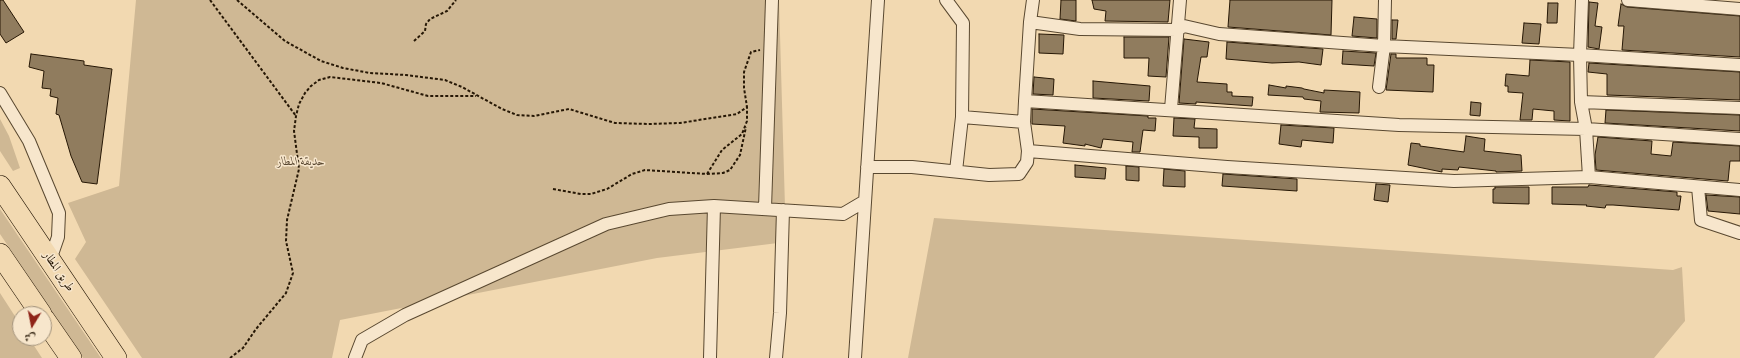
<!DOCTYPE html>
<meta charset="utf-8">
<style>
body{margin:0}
#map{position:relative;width:1740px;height:358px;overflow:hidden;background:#f2d9b1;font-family:"IM FELL English",Amiri,serif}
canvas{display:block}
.north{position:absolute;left:12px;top:306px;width:40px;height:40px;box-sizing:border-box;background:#f7e6cc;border:1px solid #a3937c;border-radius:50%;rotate:190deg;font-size:11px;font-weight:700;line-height:16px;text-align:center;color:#261705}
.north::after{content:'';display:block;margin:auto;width:14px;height:18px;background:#8f2418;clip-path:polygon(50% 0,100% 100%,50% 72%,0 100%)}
</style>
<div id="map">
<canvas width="1740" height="358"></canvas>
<div class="north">ش</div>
</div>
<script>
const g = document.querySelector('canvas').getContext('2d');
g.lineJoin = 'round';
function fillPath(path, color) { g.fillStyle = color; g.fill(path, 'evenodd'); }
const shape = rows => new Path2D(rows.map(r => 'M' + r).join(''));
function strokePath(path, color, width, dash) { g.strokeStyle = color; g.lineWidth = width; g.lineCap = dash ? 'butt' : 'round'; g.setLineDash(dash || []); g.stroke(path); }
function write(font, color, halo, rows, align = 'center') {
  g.font = font + ' "IM FELL English",Amiri,serif'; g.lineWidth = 3; g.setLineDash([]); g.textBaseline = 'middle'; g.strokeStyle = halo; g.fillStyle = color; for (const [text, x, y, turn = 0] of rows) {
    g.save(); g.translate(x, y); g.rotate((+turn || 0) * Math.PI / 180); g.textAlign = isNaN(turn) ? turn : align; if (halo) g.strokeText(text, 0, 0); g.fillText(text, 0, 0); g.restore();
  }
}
fillPath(shape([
 [136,0,779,0,786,242,657,258,340,320,332,358,142,358,75,259,86,242,68,203,119,186],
 [0,119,9,136,20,168,13,171,0,151],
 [0,209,101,358,83,358,0,234],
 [934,218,1673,270,1682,267,1685,321,1654,358,908,358],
 [0,293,20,324,20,338,29,338,42,358,0,358]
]), '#cfb894');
const building = shape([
 [0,0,3,0,24,32,6,43,0,34,0,0],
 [1061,0,1076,0,1076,21,1060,19,1061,0],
 [1092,0,1170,0,1168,22,1105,21,1106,11,1094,9,1092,0],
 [1230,0,1332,0,1331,35,1228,27,1230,0],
 [1589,2,1598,3,1595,26,1602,27,1599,49,1588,47,1589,2],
 [1548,3,1558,3,1557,23,1547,23,1548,3],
 [1621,4,1627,7,1740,16,1740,57,1622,50,1624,26,1618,26,1621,4],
 [1354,17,1377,19,1377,38,1352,36,1354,17],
 [1392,20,1398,20,1396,39,1392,39,1392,20],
 [1524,23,1541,24,1539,44,1522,43,1524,23],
 [1039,34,1064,35,1063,54,1039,53,1039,34],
 [1124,37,1169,37,1166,77,1148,76,1149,58,1124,58,1124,37],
 [1184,39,1209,42,1207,57,1201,57,1197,82,1227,84,1227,92,1232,92,1232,96,1253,97,1252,106,1196,102,1196,104,1179,103,1184,39],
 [1227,42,1323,49,1321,65,1299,62,1272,63,1226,59,1227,42],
 [1343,51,1376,53,1374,66,1342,64,1343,51],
 [31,54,84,61,84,65,112,69,97,184,82,182,71,156,59,115,56,114,58,98,50,96,51,89,42,88,44,71,29,67,31,54],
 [1391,54,1396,54,1396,58,1427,58,1427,65,1434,65,1433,92,1386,90,1391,54],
 [1530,60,1570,62,1570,121,1554,120,1554,111,1533,109,1532,120,1520,120,1523,93,1508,92,1508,86,1505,86,1506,74,1529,76,1530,60],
 [1589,63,1740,72,1740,100,1607,95,1607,74,1588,72,1589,63],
 [1034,77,1054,79,1053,95,1033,94,1034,77],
 [1093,81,1150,86,1149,101,1093,98,1093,81],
 [1269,85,1286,88,1286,86,1302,88,1304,89,1324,93,1324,90,1360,92,1359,113,1320,112,1321,101,1304,99,1303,97,1268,95,1269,85],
 [1471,102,1481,103,1480,116,1470,115,1471,102],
 [1032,109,1148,116,1148,118,1156,118,1155,131,1143,130,1140,152,1132,152,1133,142,1103,139,1101,148,1085,144,1085,146,1063,143,1065,126,1032,124,1032,109],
 [1606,110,1740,115,1740,131,1605,123,1606,110],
 [1174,118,1195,119,1194,128,1217,129,1217,148,1199,148,1199,137,1173,136,1174,118],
 [1281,125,1334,128,1333,143,1302,140,1301,147,1279,144,1281,125],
 [1466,136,1485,139,1484,151,1521,155,1522,171,1496,172,1496,171,1459,167,1458,170,1442,169,1442,172,1408,165,1411,143,1420,144,1420,146,1464,152,1466,136],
 [1598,137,1652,141,1651,154,1671,156,1673,142,1740,146,1740,161,1730,161,1728,181,1596,170,1595,155,1598,137],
 [1075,165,1106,168,1105,179,1075,177,1075,165],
 [1126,166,1139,167,1139,181,1126,180,1126,166],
 [1164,169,1185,171,1185,187,1163,186,1164,169],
 [1223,174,1297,179,1297,191,1222,186,1223,174],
 [1376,184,1390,185,1388,202,1374,200,1376,184],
 [1589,185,1677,192,1677,196,1681,196,1679,210,1613,205,1606,205,1605,208,1586,206,1587,205,1552,204,1552,187,1588,187,1589,185],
 [1495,187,1529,187,1529,204,1493,203,1493,189,1495,189,1495,187],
 [1706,195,1740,197,1740,214,1708,211,1706,195]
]);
fillPath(building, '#907c5e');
strokePath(building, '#261705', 1);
const street = shape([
 [946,0,963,23,962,117,956,171],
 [1582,0,1580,55,1581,102,1586,129,1589,177],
 [1628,0,1740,9],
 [1030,22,1080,29,1177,30,1184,26,1219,34,1384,46,1580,55,1740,65],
 [1379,87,1384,46,1385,0],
 [0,93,29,141,59,213,58,237,50,260],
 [1025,101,1399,125,1586,129,1740,139],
 [1581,102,1740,108],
 [1171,109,1180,0],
 [962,117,1024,122],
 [1028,151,1227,167,1454,181,1589,177,1740,190],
 [867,167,912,167,989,175,1019,174,1027,162,1028,151,1024,122,1025,101,1030,22,1033,0],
 [1698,187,1701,220,1740,233],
 [765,208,772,0],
 [355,358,362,340,405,315,606,224,669,209,714,206,843,214,865,201],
 [710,358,714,206],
 [776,358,780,313,783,210],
 [855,358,878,0]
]);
const highway = shape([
 [0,186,116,358],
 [0,254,41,314],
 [44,319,71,358]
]);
strokePath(street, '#594830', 14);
strokePath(highway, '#261705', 22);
strokePath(shape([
 [210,0,296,116],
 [237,0,285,41,321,61,343,68,370,73,406,75,445,80,462,87,502,109,517,115,534,116,569,109,615,123,648,124,680,123,737,114,747,107,744,88,744,72,751,52,760,50],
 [414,41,425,31,426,24,430,19,447,11,456,0],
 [707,174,722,150,742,134,747,121,747,107],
 [553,189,581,194,591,194,607,189,632,174,645,170,707,174,723,173,730,170,740,155,746,127],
 [230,358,243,348,256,329,286,293,293,273,286,241,287,220,299,169,294,131,296,116,299,104,305,93,311,86,319,80,330,77,381,83,428,96,476,96]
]), '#261705', 2, [3, 2]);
strokePath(street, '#f7e6cc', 12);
strokePath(highway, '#f2d9b1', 21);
write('italic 12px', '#594730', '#f7e6cc', [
 ["حديقة المطار",301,163]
]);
write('12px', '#261705', '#f7e6cc', [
 ["طريق المطار",58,272,56]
]);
</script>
